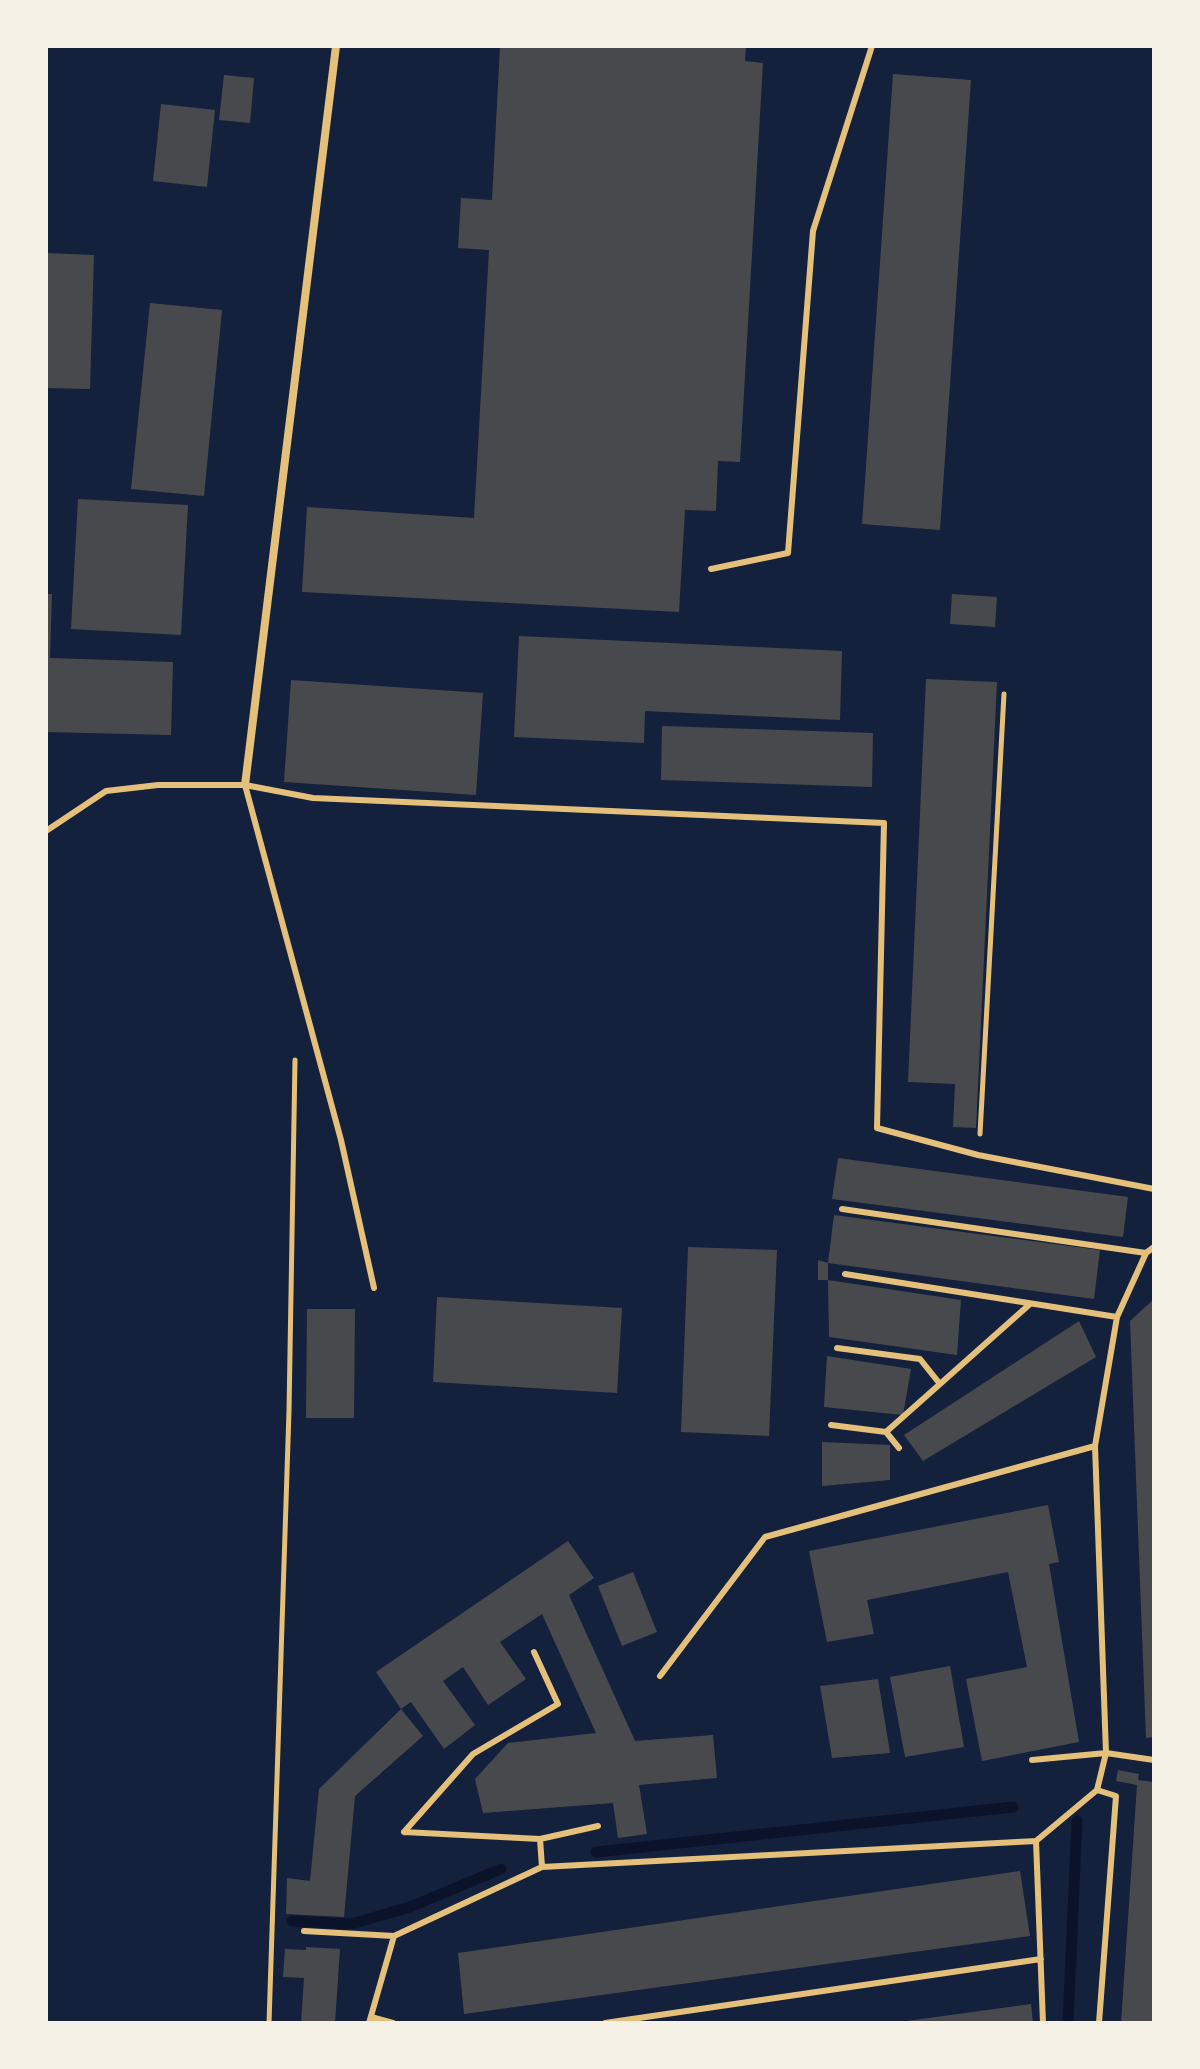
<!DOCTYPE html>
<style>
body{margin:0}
#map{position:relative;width:1200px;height:2069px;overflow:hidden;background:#14213d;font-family:Lato,sans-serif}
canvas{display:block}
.frame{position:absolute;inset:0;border:48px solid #f6f1e7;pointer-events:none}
</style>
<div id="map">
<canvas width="1200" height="2069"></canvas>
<div class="frame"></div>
</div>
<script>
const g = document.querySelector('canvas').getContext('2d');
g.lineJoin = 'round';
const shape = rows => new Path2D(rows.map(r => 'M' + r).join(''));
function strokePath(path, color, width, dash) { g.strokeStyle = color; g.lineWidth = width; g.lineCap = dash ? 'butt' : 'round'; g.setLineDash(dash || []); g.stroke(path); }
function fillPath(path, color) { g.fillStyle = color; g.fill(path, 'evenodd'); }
strokePath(shape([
 [596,1852,1013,1807],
 [292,1921,351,1924,410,1907,501,1869],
 [1068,2023,1077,1821]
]), '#0b132b', 11);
fillPath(shape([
 [500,46,746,46,745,61,763,63,740,462,718,461,716,511,685,510,679,612,302,592,307,507,474,518,489,250,458,248,461,198,492,200],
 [893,74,971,80,940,530,862,524],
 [224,75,254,78,250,123,219,120],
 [161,104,215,110,207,187,153,181],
 [46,253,94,255,90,389,46,388],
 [150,303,222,310,204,496,131,489],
 [78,499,188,505,181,635,71,629],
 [46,594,52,594,50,658,173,662,171,735,46,732],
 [952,594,997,597,995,627,950,624],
 [519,636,842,651,840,720,645,711,644,743,514,737],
 [926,679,997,682,976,1128,953,1127,955,1084,908,1082],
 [291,680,483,693,476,795,284,782],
 [662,726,873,733,872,787,661,780],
 [838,1158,1128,1197,1123,1237,832,1199],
 [834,1215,1100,1250,1094,1299,828,1263],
 [688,1247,777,1250,769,1436,681,1432],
 [818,1260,828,1263,828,1280,818,1280],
 [828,1280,961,1300,957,1355,829,1337],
 [437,1297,622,1308,617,1393,433,1382],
 [1154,1299,1154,1737,1146,1738,1130,1321],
 [307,1309,355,1309,354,1418,306,1418],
 [1079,1321,1096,1357,923,1461,904,1435],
 [827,1356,911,1369,903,1415,824,1407],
 [822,1442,890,1445,890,1480,822,1486],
 [1048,1505,1059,1562,1049,1564,1079,1742,982,1761,966,1679,1027,1667,1008,1572,867,1600,874,1634,827,1642,809,1551],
 [568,1541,594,1578,569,1595,635,1741,713,1735,717,1778,639,1785,647,1834,618,1838,613,1803,483,1813,475,1779,508,1743,596,1733,542,1614,500,1642,526,1679,488,1705,463,1667,443,1681,475,1725,444,1749,411,1702,401,1709,376,1672],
 [633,1572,657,1632,622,1646,598,1586],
 [950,1666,964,1747,905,1757,890,1677],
 [878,1679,890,1753,832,1758,820,1686],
 [401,1709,423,1736,355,1796,344,1917,286,1914,287,1878,310,1881,319,1789],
 [1118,1770,1139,1774,1138,1780,1154,1782,1154,2023,1121,2023,1137,1785,1116,1781],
 [1020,1871,1030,1936,464,2014,458,1953],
 [306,1947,340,1949,335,2023,301,2023,304,1978,283,1977,285,1949,306,1950],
 [1031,2004,1033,2023,907,2023,907,2021]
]), '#48494c');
strokePath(shape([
 [980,1134,1004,694],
 [269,2023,289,1411,295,1060]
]), '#e5c07b', 5);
strokePath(shape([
 [711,569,788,553,813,231,872,46],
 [245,785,341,1140,374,1288],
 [46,831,106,791,158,785,245,785,313,798,884,823,877,1128,978,1155,1154,1189],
 [842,1209,1146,1253],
 [845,1274,1117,1317],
 [837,1348,920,1359,940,1384,1030,1304],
 [831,1425,886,1432,940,1384],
 [886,1432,899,1448],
 [660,1676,765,1537,1095,1446],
 [1032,1760,1106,1753,1154,1760],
 [1097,1790,1116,1796,1099,2023],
 [404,1832,473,1754,558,1704,534,1652],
 [404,1832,540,1839,598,1826],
 [540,1839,542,1867],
 [304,1931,394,1936],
 [371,2017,393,2023],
 [369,2023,394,1936,542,1867,1036,1841],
 [605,2023,1041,1959],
 [1043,2023,1036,1841,1097,1790,1106,1753,1095,1446,1117,1317,1146,1253,1154,1247]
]), '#e5c07b', 6);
strokePath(shape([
 [245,785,336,46]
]), '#e5c07b', 8);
</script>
